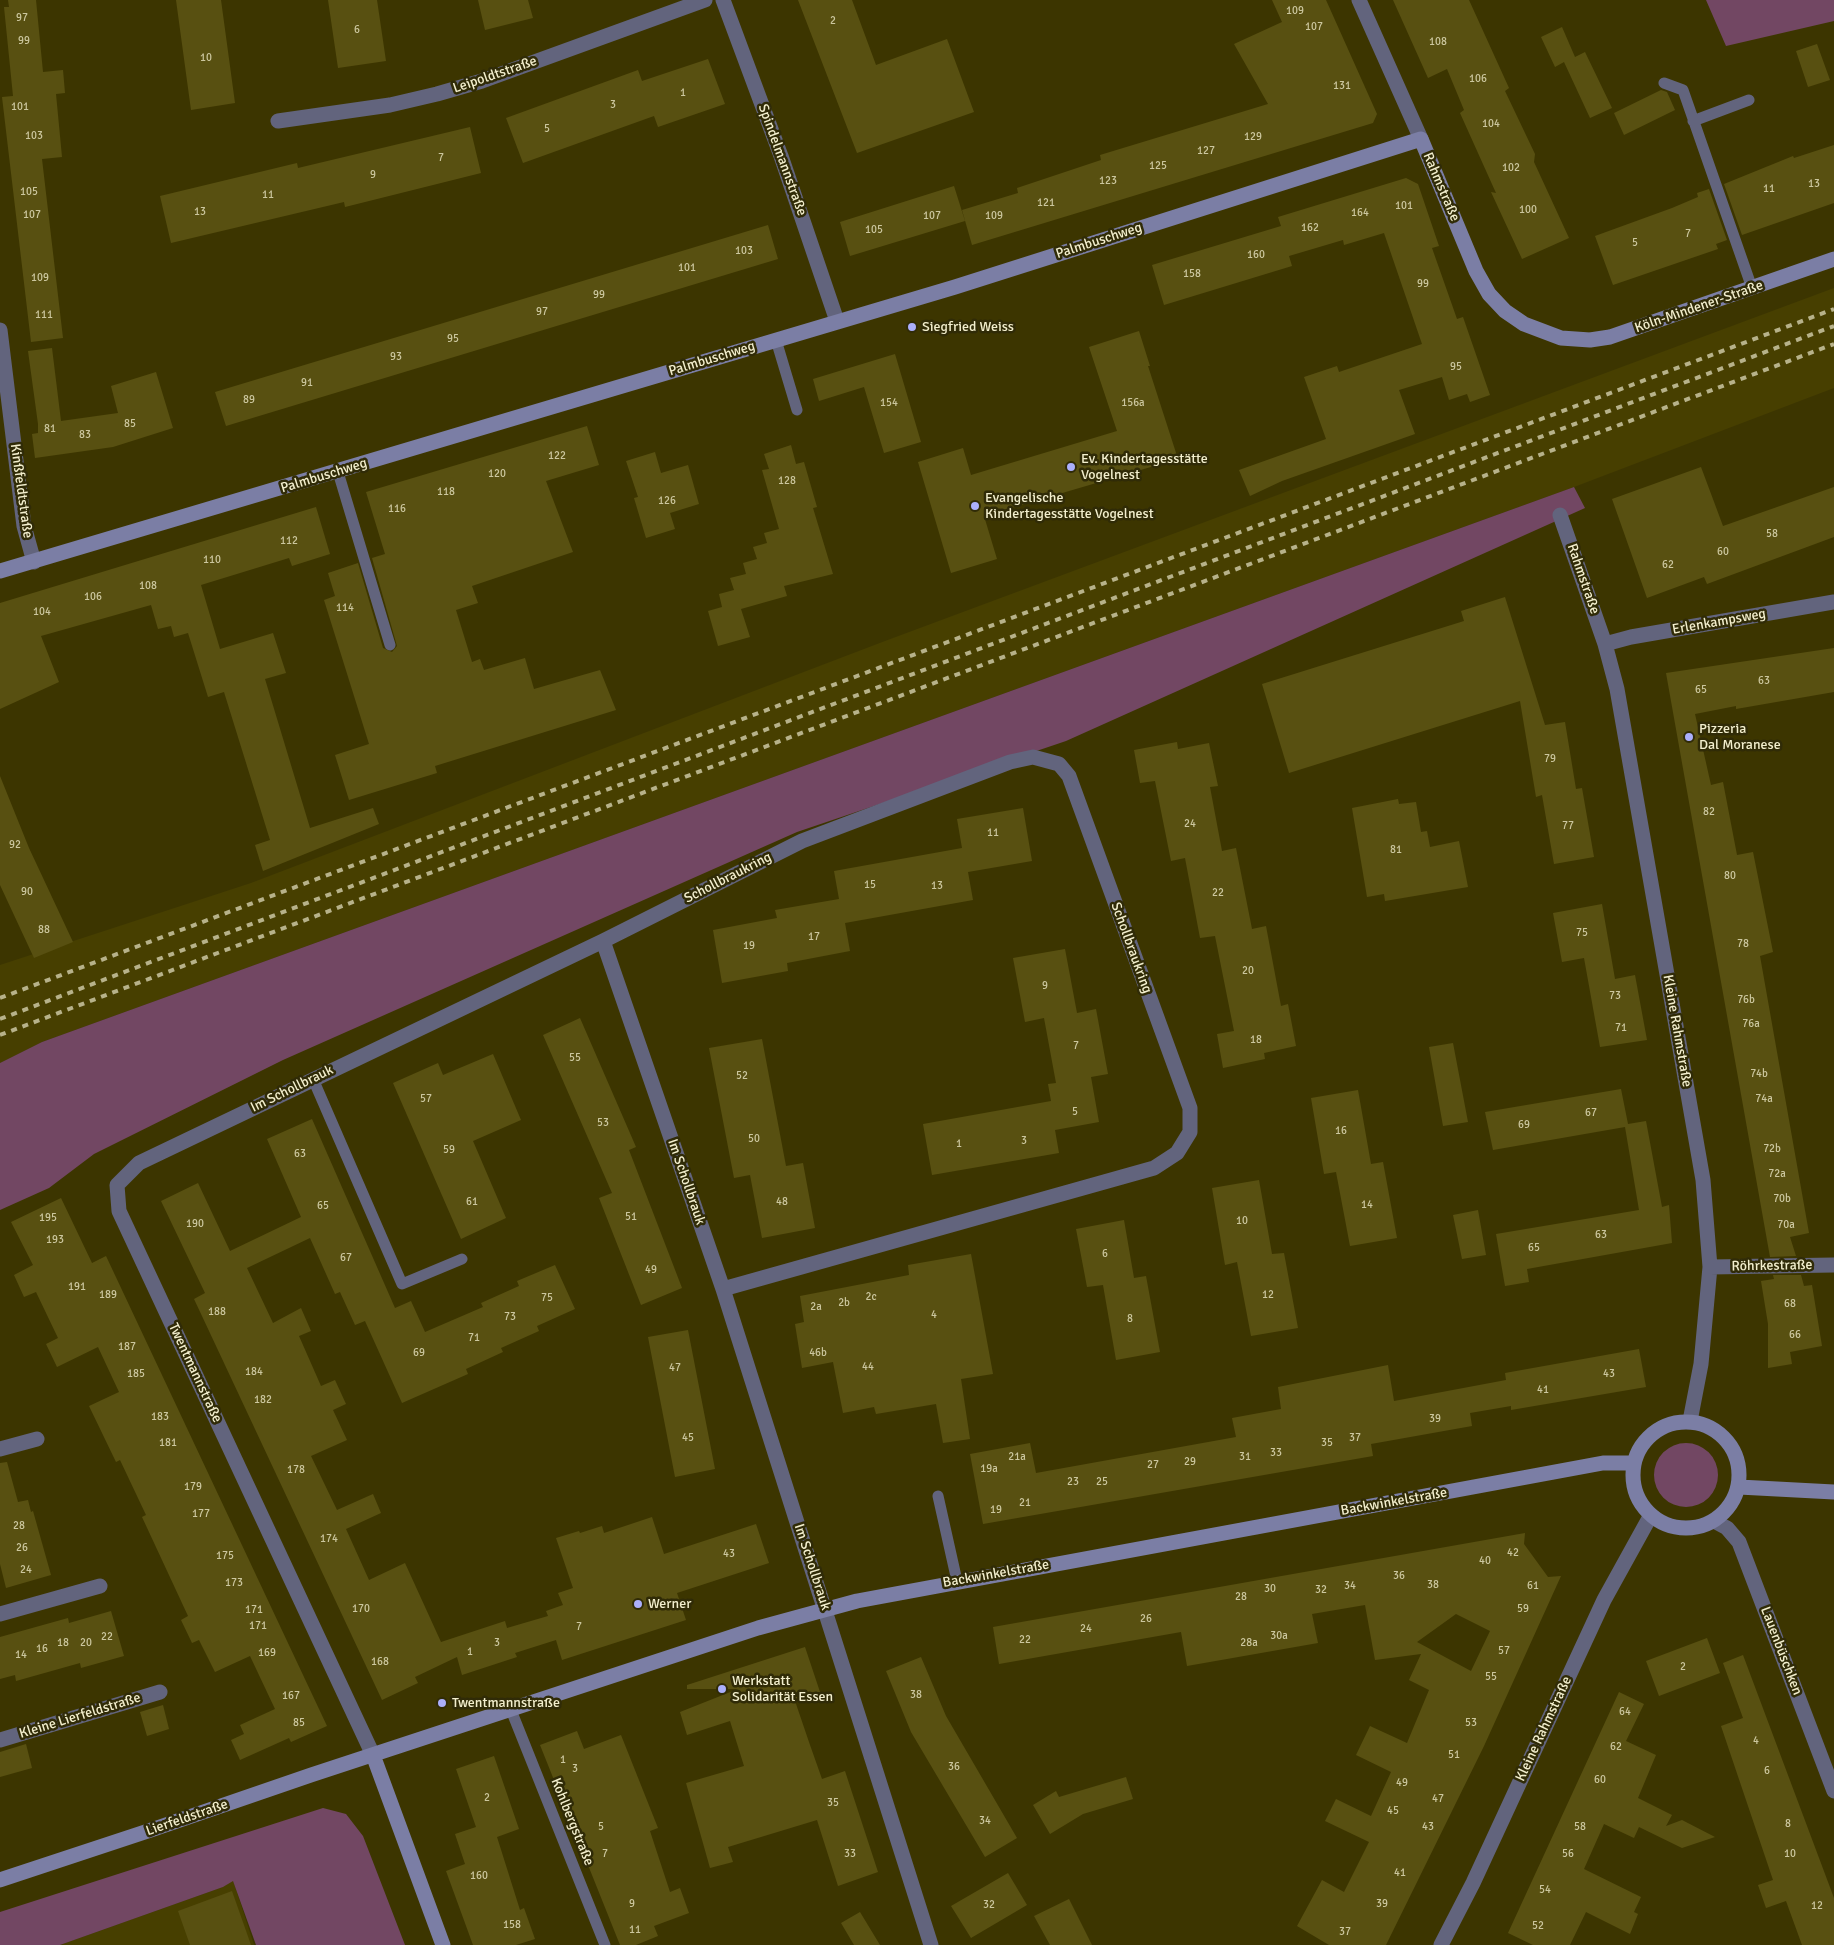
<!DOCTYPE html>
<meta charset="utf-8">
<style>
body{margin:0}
canvas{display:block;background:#3c3500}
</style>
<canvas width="1834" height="1945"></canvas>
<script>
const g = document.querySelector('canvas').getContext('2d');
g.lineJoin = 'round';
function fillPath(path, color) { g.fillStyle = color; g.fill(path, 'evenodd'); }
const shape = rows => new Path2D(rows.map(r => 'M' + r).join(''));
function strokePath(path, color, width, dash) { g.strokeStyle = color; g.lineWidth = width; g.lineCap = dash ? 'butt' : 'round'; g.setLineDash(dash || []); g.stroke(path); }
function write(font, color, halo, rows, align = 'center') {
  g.font = font + ' Signika,sans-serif'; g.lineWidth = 5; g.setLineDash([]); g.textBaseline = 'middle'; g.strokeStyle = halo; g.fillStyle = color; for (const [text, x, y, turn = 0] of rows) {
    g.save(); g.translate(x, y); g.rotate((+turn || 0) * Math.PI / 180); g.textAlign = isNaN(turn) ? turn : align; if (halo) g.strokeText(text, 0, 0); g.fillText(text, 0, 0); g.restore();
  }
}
fillPath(shape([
 [1834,288,1834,388,1574,487,42,1042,0,1063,0,965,251,883,885,641],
 [233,1880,254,1945,60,1945,223,1887]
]), '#473f00');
fillPath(shape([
 [1706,0,1834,0,1834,21,1726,46],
 [1574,487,1585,508,1066,741,797,832,283,1060,94,1154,49,1188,0,1210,0,1063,42,1042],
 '1654 1475a32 32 0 1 1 64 0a32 32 0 1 1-64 0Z',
 [323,1808,346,1814,363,1836,405,1945,256,1945,233,1881,223,1887,60,1945,0,1945,0,1912]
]), '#724763');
fillPath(shape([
 [8,0,36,0,43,72,63,70,65,93,56,94,62,157,42,159,63,338,31,342,2,97,13,96,4,7,9,7],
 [176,0,221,0,235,103,191,110],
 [328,0,377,0,386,61,338,68],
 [478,0,528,0,533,18,485,30],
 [798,0,852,0,876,65,947,39,974,112,857,153],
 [1272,0,1326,0,1377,114,1373,123,972,245,962,210,1018,193,1017,188,1101,160,1100,155,1268,104,1234,44,1282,22],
 [1393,0,1469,0,1509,88,1505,91,1535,154,1534,162,1569,238,1522,259,1491,192,1496,193,1460,113,1464,110,1447,69,1428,78],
 [1562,27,1575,57,1585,52,1612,108,1590,118,1564,62,1555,67,1541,37],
 [1817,44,1830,80,1808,87,1796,51],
 [708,59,725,104,658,127,654,116,523,163,506,118,638,70,642,81],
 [1661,90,1667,92,1675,110,1624,135,1614,113],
 [470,127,481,173,345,207,344,202,171,243,160,196,297,163,298,168],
 [1834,145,1834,203,1742,235,1724,184,1793,156,1794,158],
 [1406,178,1418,184,1439,246,1432,248,1457,319,1463,317,1490,395,1470,402,1467,394,1449,400,1442,377,1399,390,1415,434,1282,481,1250,496,1239,470,1326,439,1304,377,1337,366,1339,372,1422,344,1384,233,1344,245,1343,240,1289,256,1292,266,1164,305,1152,265,1281,226,1278,217],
 [954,186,965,221,850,256,840,222],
 [1709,189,1727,240,1716,244,1718,249,1613,285,1595,236,1672,208,1698,197,1697,193],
 [768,225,778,259,226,426,215,392],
 [1139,331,1150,366,1148,366,1178,459,984,516,997,559,951,573,918,462,963,448,971,475,1117,431,1089,347],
 [52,348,61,421,118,413,111,386,156,372,173,428,113,447,35,458,32,434,38,433,38,424,28,351],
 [895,354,921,442,884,453,864,387,819,401,813,379],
 [587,426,599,465,546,481,573,552,472,586,478,603,456,610,472,662,480,659,484,670,525,658,534,689,600,670,616,710,435,766,437,773,349,800,335,755,369,744,324,600,335,596,328,573,358,563,383,648,392,652,397,646,372,558,385,554,366,492],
 [791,445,796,464,804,462,817,507,813,508,833,574,784,586,787,596,741,609,750,637,718,646,708,611,722,607,719,594,734,590,730,578,746,574,743,563,757,559,753,547,767,543,764,533,779,529,762,470,769,469,764,454],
 [655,452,661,473,688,465,699,504,670,513,675,529,646,538,634,498,638,497,626,461],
 [1701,467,1723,526,1834,487,1834,537,1707,584,1704,577,1647,598,1612,499],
 [316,507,330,554,292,566,289,558,201,585,220,649,273,633,286,673,265,679,310,828,373,808,379,824,263,871,255,845,270,840,224,692,208,697,188,633,174,637,171,626,158,629,151,605,41,636,59,682,0,709,0,603],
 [1505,597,1545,725,1565,722,1576,789,1582,788,1594,857,1554,864,1542,795,1536,797,1520,701,1289,773,1262,684,1464,621,1461,611],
 [1834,648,1834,692,1736,709,1736,706,1695,714,1711,785,1723,782,1737,855,1753,852,1773,952,1760,956,1809,1233,1790,1237,1796,1256,1770,1257,1666,673],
 [1177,742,1178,749,1209,743,1218,786,1210,787,1222,851,1236,848,1252,929,1266,926,1281,1006,1288,1004,1296,1046,1264,1053,1265,1059,1223,1068,1217,1034,1234,1031,1215,936,1200,938,1185,858,1171,861,1155,781,1140,783,1134,750],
 [0,776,29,848,73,942,34,958,0,885],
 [1398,799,1399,804,1416,802,1421,832,1427,831,1430,847,1459,841,1468,887,1385,901,1384,894,1367,897,1352,808],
 [1023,808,1032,861,968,872,973,900,845,923,850,951,787,963,788,971,722,983,713,930,777,918,775,910,839,899,834,871,962,848,957,819],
 [1602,904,1615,979,1635,975,1647,1040,1600,1047,1584,958,1562,962,1553,913],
 [1065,949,1077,1013,1096,1009,1108,1074,1091,1077,1099,1122,1055,1130,1059,1153,932,1175,923,1124,1051,1101,1048,1084,1056,1083,1044,1018,1025,1022,1013,958],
 [580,1018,636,1147,629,1150,682,1288,641,1305,599,1198,612,1193,543,1035],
 [762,1039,786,1166,803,1163,815,1228,762,1238,750,1175,734,1178,709,1048],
 [1453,1043,1468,1122,1443,1126,1429,1047],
 [493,1054,521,1120,473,1141,506,1218,461,1239,393,1083,438,1063,443,1075],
 [1621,1089,1628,1124,1646,1121,1662,1207,1669,1205,1672,1243,1527,1269,1529,1282,1505,1286,1496,1234,1639,1210,1625,1127,1493,1150,1485,1112],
 [1358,1090,1371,1164,1383,1162,1397,1238,1350,1246,1336,1172,1324,1174,1311,1098],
 [312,1119,395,1308,411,1301,425,1332,483,1307,481,1303,519,1286,517,1281,555,1265,575,1309,537,1326,539,1331,501,1348,503,1352,466,1369,468,1374,402,1403,365,1321,355,1325,340,1292,335,1294,310,1238,247,1268,273,1323,301,1308,311,1331,299,1336,321,1386,335,1380,346,1404,333,1410,347,1440,311,1456,337,1510,373,1494,381,1513,346,1529,369,1580,405,1563,441,1642,505,1621,507,1628,548,1616,546,1611,563,1605,558,1593,573,1588,556,1538,579,1531,580,1533,602,1526,604,1533,652,1517,664,1554,756,1524,769,1563,677,1593,686,1620,562,1660,556,1640,515,1653,517,1657,462,1675,457,1657,415,1677,418,1683,382,1700,194,1299,205,1293,161,1201,198,1183,230,1251,301,1217,267,1139],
 [1259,1180,1272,1254,1284,1253,1298,1328,1251,1336,1237,1262,1225,1265,1212,1188],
 [61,1198,92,1263,106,1256,327,1726,291,1742,289,1738,240,1760,231,1740,244,1734,240,1725,275,1709,250,1656,215,1672,199,1640,192,1643,181,1620,188,1616,142,1517,146,1515,120,1460,116,1462,89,1406,119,1392,98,1347,57,1367,46,1344,58,1338,36,1292,24,1297,14,1275,33,1265,11,1222],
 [1478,1210,1486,1255,1462,1259,1453,1215],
 [1124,1220,1134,1278,1146,1276,1160,1352,1116,1360,1103,1285,1087,1287,1076,1229],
 [971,1254,993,1374,961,1379,970,1439,943,1443,936,1404,876,1414,874,1407,843,1413,833,1362,802,1368,795,1324,804,1322,800,1296,909,1275,908,1265],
 [1773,1275,1801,1275,1804,1286,1812,1285,1822,1346,1790,1352,1792,1364,1768,1368,1768,1324,1761,1281,1774,1279],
 [688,1330,715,1469,675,1477,648,1337],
 [1639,1349,1646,1387,1511,1410,1511,1406,1470,1413,1472,1426,1371,1444,1373,1456,983,1524,970,1454,1030,1443,1036,1473,1236,1437,1232,1418,1281,1409,1278,1387,1388,1365,1394,1401,1506,1380,1505,1373],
 [7,1462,18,1502,28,1500,31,1512,33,1511,51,1575,6,1588,0,1564,0,1463],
 [1525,1533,1524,1544,1548,1577,1561,1576,1484,1746,1386,1945,1329,1945,1297,1926,1322,1880,1344,1892,1369,1842,1325,1821,1336,1799,1371,1816,1391,1772,1356,1755,1370,1726,1407,1743,1429,1690,1409,1680,1421,1654,1375,1660,1365,1605,1312,1614,1318,1643,1187,1666,1181,1632,999,1664,993,1627],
 [1456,1614,1490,1631,1471,1671,1417,1642],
 [111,1611,124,1656,81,1668,80,1663,16,1681,15,1675,0,1679,0,1637,68,1618,69,1623],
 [1707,1638,1720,1673,1659,1696,1646,1661],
 [805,1647,820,1692,795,1701,810,1745,822,1779,845,1771,878,1872,838,1886,817,1820,728,1847,733,1862,710,1868,686,1783,744,1766,730,1721,687,1735,680,1712,738,1689,687,1689,687,1685],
 [1743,1655,1834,1898,1834,1945,1802,1945,1786,1901,1766,1908,1758,1885,1773,1880,1721,1726,1743,1718,1723,1663],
 [921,1657,946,1716,1017,1838,985,1857,911,1732,886,1671],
 [1619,1692,1644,1704,1626,1741,1656,1755,1638,1798,1672,1815,1666,1826,1682,1820,1715,1837,1682,1848,1639,1827,1634,1838,1604,1824,1584,1869,1641,1897,1634,1912,1638,1914,1630,1934,1586,1912,1570,1945,1533,1945,1508,1933],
 [163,1705,169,1729,147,1736,140,1712],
 [577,1731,584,1749,621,1735,658,1828,650,1831,670,1892,680,1888,689,1913,654,1926,658,1936,636,1945,620,1945,540,1745],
 [26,1744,32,1768,0,1777,0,1752],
 [494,1756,519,1829,497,1837,520,1910,524,1908,535,1939,516,1945,473,1945,446,1871,465,1864,455,1834,476,1827,456,1769],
 [1126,1777,1133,1799,1083,1814,1050,1834,1033,1805,1056,1791,1059,1797],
 [1008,1873,1027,1905,971,1938,951,1906],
 [232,1891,251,1945,190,1945,178,1911],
 [1069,1899,1092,1945,1050,1945,1034,1916],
 [860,1912,880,1945,854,1945,841,1923]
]), '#585011');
strokePath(shape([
 [1664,83,1683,90,1752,288],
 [1693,121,1749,100],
 [776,340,797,410],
 [338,472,390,645],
 [313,1079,402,1284,462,1259],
 [938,1496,957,1581],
 [511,1710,605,1945]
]), '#62647d', 11);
strokePath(shape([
 [723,0,781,156,837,321],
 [1359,0,1421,139],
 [278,121,390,105,437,94,482,81,705,0],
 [0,330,24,526,34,562],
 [1560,515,1605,644,1617,689,1703,1180,1710,1267,1701,1364,1690,1421],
 [1605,644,1631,637,1834,602],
 [603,941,723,1289,931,1945],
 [1710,1267,1834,1265],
 [0,1449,37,1439],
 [1714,1521,1727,1528,1739,1542,1834,1791],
 [0,1614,100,1586],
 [0,1740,160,1692],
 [373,1755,119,1211,117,1185,139,1163,603,941,802,841,1010,762,1033,757,1059,764,1069,776,1190,1108,1190,1132,1177,1153,1154,1168,723,1289],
 [1441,1945,1473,1883,1604,1600,1651,1515]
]), '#62647d', 15);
strokePath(shape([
 [0,571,955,287,1421,139,1476,271,1489,294,1505,311,1524,324,1561,338,1590,340,1610,337,1834,259],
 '1633 1475a53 53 0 1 1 106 0a53 53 0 1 1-106 0Z',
 [1739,1487,1834,1492],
 [373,1755,443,1945],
 [0,1880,151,1830,311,1775,758,1628,857,1601,1603,1463,1634,1463]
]), '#7b7ea5', 15);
strokePath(shape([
 [0,998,1834,309],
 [0,1019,1834,326],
 [0,1035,1834,344]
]), '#b7b28a', 4, [6, 6]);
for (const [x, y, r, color] of [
 [912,327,5,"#abaffb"],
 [1071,467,5,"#abaffb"],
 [975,506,5,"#abaffb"],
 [1689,737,5,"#abaffb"],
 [638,1604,5,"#abaffb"],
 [722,1689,5,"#abaffb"],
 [442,1703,5,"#abaffb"]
]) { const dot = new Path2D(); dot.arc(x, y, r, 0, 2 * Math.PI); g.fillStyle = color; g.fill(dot); strokePath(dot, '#302b07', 2); }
write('11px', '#ccc79f', null, [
 ["109",1295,11],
 ["97",22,18],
 ["2",833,21],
 ["107",1314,27],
 ["6",357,30],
 ["99",24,41],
 ["108",1438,42],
 ["10",206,58],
 ["106",1478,79],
 ["131",1342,86],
 ["1",683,93],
 ["3",613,105],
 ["101",20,107],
 ["104",1491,124],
 ["5",547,129],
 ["103",34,136],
 ["129",1253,137],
 ["127",1206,151],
 ["7",441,158],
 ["125",1158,166],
 ["102",1511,168],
 ["9",373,175],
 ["123",1108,181],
 ["13",1814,184],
 ["11",1769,189],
 ["105",29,192],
 ["11",268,195],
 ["121",1046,203],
 ["101",1404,206],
 ["100",1528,210],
 ["13",200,212],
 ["164",1360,213],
 ["107",32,215],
 ["107",932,216],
 ["109",994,216],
 ["162",1310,228],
 ["105",874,230],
 ["7",1688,234],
 ["5",1635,243],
 ["103",744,251],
 ["160",1256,255],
 ["101",687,268],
 ["158",1192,274],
 ["109",40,278],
 ["99",1423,284],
 ["99",599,295],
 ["97",542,312],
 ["111",44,315],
 ["95",453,339],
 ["93",396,357],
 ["95",1456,367],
 ["91",307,383],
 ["89",249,400],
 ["154",889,403],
 ["156a",1133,403],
 ["85",130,424],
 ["81",50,429],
 ["83",85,435],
 ["122",557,456],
 ["120",497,474],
 ["128",787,481],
 ["118",446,492],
 ["126",667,501],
 ["116",397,509],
 ["58",1772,534],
 ["112",289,541],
 ["60",1723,552],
 ["110",212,560],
 ["62",1668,565],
 ["108",148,586],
 ["106",93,597],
 ["114",345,608],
 ["104",42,612],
 ["63",1764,681],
 ["65",1701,690],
 ["79",1550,759],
 ["82",1709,812],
 ["24",1190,824],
 ["77",1568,826],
 ["11",993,833],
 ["92",15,845],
 ["81",1396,850],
 ["80",1730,876],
 ["15",870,885],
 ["13",937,886],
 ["90",27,892],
 ["22",1218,893],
 ["88",44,930],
 ["75",1582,933],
 ["17",814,937],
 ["78",1743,944],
 ["19",749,946],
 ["20",1248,971],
 ["9",1045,986],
 ["73",1615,996],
 ["76b",1746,1000],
 ["76a",1751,1024],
 ["71",1621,1028],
 ["18",1256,1040],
 ["7",1076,1046],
 ["55",575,1058],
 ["74b",1759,1074],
 ["52",742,1076],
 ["57",426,1099],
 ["74a",1764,1099],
 ["5",1075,1112],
 ["67",1591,1113],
 ["53",603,1123],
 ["69",1524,1125],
 ["16",1341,1131],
 ["50",754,1139],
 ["3",1024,1141],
 ["1",959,1144],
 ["72b",1772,1149],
 ["59",449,1150],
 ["63",300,1154],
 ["72a",1777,1174],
 ["70b",1782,1199],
 ["61",472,1202],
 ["48",782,1202],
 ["14",1367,1205],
 ["65",323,1206],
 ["51",631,1217],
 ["195",48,1218],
 ["10",1242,1221],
 ["190",195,1224],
 ["70a",1786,1225],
 ["63",1601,1235],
 ["193",55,1240],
 ["65",1534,1248],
 ["6",1105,1254],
 ["67",346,1258],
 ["49",651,1270],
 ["191",77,1287],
 ["189",108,1295],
 ["12",1268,1295],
 ["2c",871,1297],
 ["75",547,1298],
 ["2b",844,1303],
 ["68",1790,1304],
 ["2a",816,1307],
 ["188",217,1312],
 ["4",934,1315],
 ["73",510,1317],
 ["8",1130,1319],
 ["66",1795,1335],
 ["71",474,1338],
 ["187",127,1347],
 ["69",419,1353],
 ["46b",818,1353],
 ["44",868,1367],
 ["47",675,1368],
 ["184",254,1372],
 ["185",136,1374],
 ["43",1609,1374],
 ["41",1543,1390],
 ["182",263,1400],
 ["183",160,1417],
 ["39",1435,1419],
 ["45",688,1438],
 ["37",1355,1438],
 ["181",168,1443],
 ["35",1327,1443],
 ["33",1276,1453],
 ["21a",1017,1457],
 ["31",1245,1457],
 ["29",1190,1462],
 ["27",1153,1465],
 ["19a",989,1469],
 ["178",296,1470],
 ["23",1073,1482],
 ["25",1102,1482],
 ["179",193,1487],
 ["21",1025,1503],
 ["19",996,1510],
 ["177",201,1514],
 ["28",19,1526],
 ["174",329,1539],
 ["26",22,1548],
 ["42",1513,1553],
 ["43",729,1554],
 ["175",225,1556],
 ["40",1485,1561],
 ["24",26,1570],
 ["36",1399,1576],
 ["173",234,1583],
 ["38",1433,1585],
 ["34",1350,1586],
 ["61",1533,1586],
 ["30",1270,1589],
 ["32",1321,1590],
 ["28",1241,1597],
 ["170",361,1609],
 ["59",1523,1609],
 ["171",254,1610],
 ["26",1146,1619],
 ["171",258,1626],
 ["7",579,1627],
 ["24",1086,1629],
 ["30a",1279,1636],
 ["22",107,1637],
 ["22",1025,1640],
 ["18",63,1643],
 ["20",86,1643],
 ["3",497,1643],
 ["28a",1249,1643],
 ["16",42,1649],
 ["57",1504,1651],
 ["1",470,1652],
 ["169",267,1653],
 ["14",21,1655],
 ["168",380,1662],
 ["2",1683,1667],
 ["55",1491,1677],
 ["38",916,1695],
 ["167",291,1696],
 ["64",1625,1712],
 ["85",299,1723],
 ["53",1471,1723],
 ["4",1756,1741],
 ["62",1616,1747],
 ["51",1454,1755],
 ["1",563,1760],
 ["36",954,1767],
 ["3",575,1769],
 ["6",1767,1771],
 ["60",1600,1780],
 ["49",1402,1783],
 ["2",487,1798],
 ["47",1438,1799],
 ["35",833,1803],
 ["45",1393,1811],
 ["34",985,1821],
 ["8",1788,1824],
 ["5",601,1827],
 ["43",1428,1827],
 ["58",1580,1827],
 ["7",605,1854],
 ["33",850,1854],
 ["56",1568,1854],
 ["10",1790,1854],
 ["41",1400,1873],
 ["160",479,1876],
 ["54",1545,1890],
 ["9",632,1904],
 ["39",1382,1904],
 ["32",989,1905],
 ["12",1817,1906],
 ["158",512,1925],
 ["52",1538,1926],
 ["11",635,1930],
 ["37",1345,1932]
]);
write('14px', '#f3efce', '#302b07', [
 ["Leipoldtstraße",495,75,-19],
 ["Spindelmannstraße",782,160,70],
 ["Rahmstraße",1441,187,67],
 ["Palmbuschweg",1099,241,-18],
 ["Köln-Mindener-Straße",1699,307,-19],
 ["Palmbuschweg",712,359,-17],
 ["Palmbuschweg",324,476,-17],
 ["Kinßfeldtstraße",21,491,82],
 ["Rahmstraße",1583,579,71],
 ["Erlenkampsweg",1719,622,-10],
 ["Schollbraukring",728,878,-27],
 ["Schollbraukring",1131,948,70],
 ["Kleine Rahmstraße",1677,1031,80],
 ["Im Schollbrauk",292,1089,-26],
 ["Im Schollbrauk",686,1182,71],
 ["Röhrkestraße",1772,1266,-1],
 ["Twentmannstraße",195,1373,65],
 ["Backwinkelstraße",1394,1502,-10],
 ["Im Schollbrauk",812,1567,72],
 ["Backwinkelstraße",996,1574,-10],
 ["Lauenbüschken",1781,1651,69],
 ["Kleine Lierfeldstraße",80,1716,-17],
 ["Kleine Rahmstraße",1544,1729,-65],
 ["Lierfeldstraße",187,1818,-19],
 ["Kohlbergstraße",572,1822,68]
]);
write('14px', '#f3efce', '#302b07', [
 ["Siegfried Weiss",922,327],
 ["Ev. Kindertagesstätte",1081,459],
 ["Vogelnest",1081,475],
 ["Evangelische",985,498],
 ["Kindertagesstätte Vogelnest",985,514],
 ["Pizzeria",1699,729],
 ["Dal Moranese",1699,745],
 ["Werner",648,1604],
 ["Werkstatt",732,1681],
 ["Solidarität Essen",732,1697],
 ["Twentmannstraße",452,1703]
], 'left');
</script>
